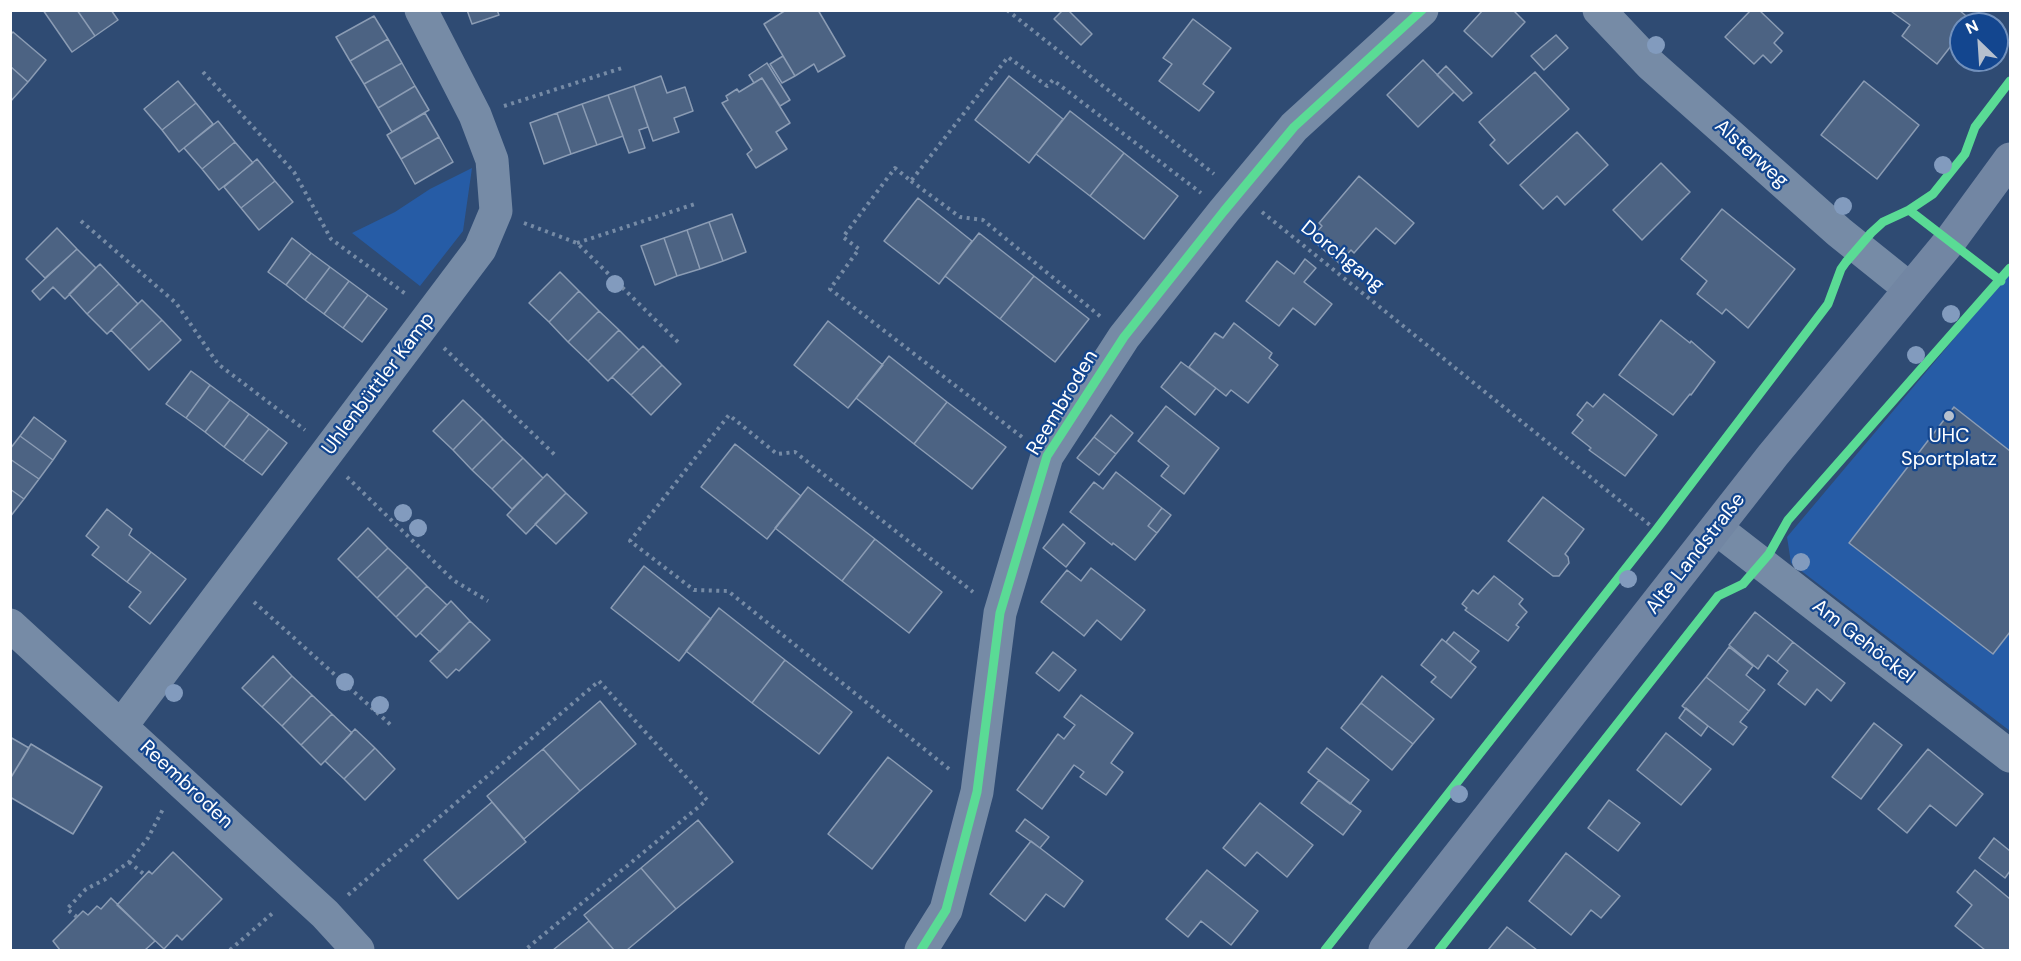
<!DOCTYPE html>
<meta charset="utf-8">
<style>
body{margin:0}
#map{position:relative;width:2021px;height:961px;overflow:hidden;background:#2f4b73;font-family:"DM Sans",sans-serif}
canvas{display:block}
.frame{position:absolute;inset:0;border:12px solid #fff;pointer-events:none}
.north{position:absolute;left:1949px;top:12px;width:60px;height:60px;box-sizing:border-box;background:#13468f;border:2px solid #7190bc;border-radius:50%;rotate:335deg;font-size:16px;font-weight:700;line-height:24px;text-align:center;color:#fff}
.north::after{content:'';display:block;margin:auto;width:21px;height:27px;background:#b6c0ce;clip-path:polygon(50% 0,100% 100%,50% 72%,0 100%)}
</style>
<div id="map">
<canvas width="2021" height="961"></canvas>
<div class="frame"></div>
<div class="north">N</div>
</div>
<script>
const g = document.querySelector('canvas').getContext('2d');
g.lineJoin = 'round';
function fillPath(path, color) { g.fillStyle = color; g.fill(path, 'evenodd'); }
const shape = rows => new Path2D(rows.map(r => 'M' + r).join(''));
function strokePath(path, color, width, dash) { g.strokeStyle = color; g.lineWidth = width; g.lineCap = dash ? 'butt' : 'round'; g.setLineDash(dash || []); g.stroke(path); }
function write(font, color, halo, rows, align = 'center') {
  g.font = font + ' "DM Sans",sans-serif'; g.lineWidth = 4.5; g.setLineDash([]); g.textBaseline = 'middle'; g.strokeStyle = halo; g.fillStyle = color; for (const [text, x, y, turn = 0] of rows) {
    g.save(); g.translate(x, y); g.rotate((+turn || 0) * Math.PI / 180); g.textAlign = isNaN(turn) ? turn : align; if (halo) g.strokeText(text, 0, 0); g.fillText(text, 0, 0); g.restore();
  }
}
fillPath(shape([
 [472,168,463,231,420,286,352,233,395,212,430,189],
 [2010,268,2010,731,1791,563,1787,537,1990,296]
]), '#265ca6');
const building = shape([
 [43,10,77,10,95,36,72,52,43,10],
 [77,10,111,10,118,20,95,36,77,10],
 [467,10,497,10,499,15,472,24,467,10],
 [786,10,818,10,845,56,818,72,814,64,795,76,764,24,786,10],
 [1063,10,1068,10,1092,34,1081,45,1054,19,1063,10],
 [1483,10,1513,10,1525,22,1492,57,1464,31,1483,10],
 [1751,10,1759,10,1783,33,1774,43,1782,51,1771,63,1763,55,1754,64,1725,37,1751,10],
 [1893,10,1959,10,1971,20,1968,24,1961,24,1961,33,1937,64,1902,36,1910,25,1892,12,1893,10],
 [374,16,388,39,350,61,336,37,374,16],
 [1193,19,1231,48,1203,84,1214,92,1199,111,1159,81,1172,64,1163,58,1193,19],
 [13,32,46,60,28,82,10,66,10,35,13,32],
 [1556,35,1568,48,1544,70,1531,56,1556,35],
 [388,39,402,63,364,84,350,61,388,39],
 [783,56,795,76,782,83,770,64,783,56],
 [1423,60,1454,92,1418,127,1387,95,1423,60],
 [402,63,415,86,378,108,364,84,402,63],
 [767,63,790,100,780,106,762,78,754,83,749,75,767,63],
 [10,66,28,82,10,102,10,66],
 [1446,66,1472,93,1463,101,1437,75,1446,66],
 [1535,72,1569,109,1508,164,1490,145,1495,140,1479,122,1535,72],
 [661,76,667,93,685,87,693,111,674,118,679,132,653,141,634,86,661,76],
 [1009,76,1063,119,1029,163,975,120,1009,76],
 [762,78,790,123,776,132,787,149,756,168,747,154,752,150,722,103,728,100,726,96,737,89,739,92,762,78],
 [178,81,196,103,162,130,144,109,178,81],
 [1864,81,1919,125,1877,179,1821,135,1864,81],
 [415,86,429,110,392,132,378,108,415,86],
 [634,86,648,127,639,130,645,148,629,153,608,95,634,86],
 [608,95,623,136,597,145,582,104,608,95],
 [196,103,213,124,179,152,162,130,196,103],
 [582,104,597,145,571,154,557,113,582,104],
 [1070,111,1124,153,1090,196,1036,154,1070,111],
 [425,113,439,137,401,159,387,135,425,113],
 [557,113,571,154,544,164,530,123,557,113],
 [218,121,235,142,202,169,184,148,218,121],
 [1577,132,1608,165,1565,205,1557,196,1543,209,1520,185,1577,132],
 [439,137,453,162,415,184,401,159,439,137],
 [235,142,253,163,219,190,202,169,235,142],
 [1124,153,1178,196,1144,239,1090,196,1124,153],
 [257,159,275,181,241,208,224,187,257,159],
 [1661,163,1690,192,1642,240,1613,210,1661,163],
 [1359,176,1414,223,1395,244,1376,228,1354,253,1351,250,1339,263,1311,239,1322,226,1319,223,1359,176],
 [275,181,293,202,259,230,241,208,275,181],
 [918,198,972,241,939,284,884,241,918,198],
 [1722,209,1795,269,1748,328,1726,309,1722,314,1697,294,1707,281,1681,259,1722,209],
 [732,214,746,252,723,261,709,222,732,214],
 [709,222,723,261,700,269,687,230,709,222],
 [57,228,77,249,45,278,26,259,57,228],
 [687,230,700,269,677,276,664,238,687,230],
 [979,233,1034,276,1000,319,945,276,979,233],
 [292,238,311,253,286,285,268,272,292,238],
 [664,238,677,276,655,285,641,246,664,238],
 [77,249,96,268,65,299,53,287,40,300,32,291,77,249],
 [311,253,330,267,305,300,286,285,311,253],
 [1305,259,1316,268,1304,282,1332,304,1315,325,1293,308,1279,326,1246,301,1277,261,1294,274,1305,259],
 [100,264,119,284,87,314,69,294,100,264],
 [330,267,349,281,324,314,305,300,330,267],
 [560,272,579,291,549,322,529,303,560,272],
 [1034,276,1089,319,1055,362,1000,319,1034,276],
 [349,281,368,295,343,328,324,314,349,281],
 [119,284,138,304,107,334,87,314,119,284],
 [579,291,599,311,568,342,549,322,579,291],
 [368,295,387,309,362,342,343,328,368,295],
 [142,300,162,320,130,350,111,330,142,300],
 [599,311,619,330,588,361,568,342,599,311],
 [162,320,181,340,149,370,130,350,162,320],
 [1661,320,1690,343,1691,341,1715,362,1691,395,1690,394,1673,415,1619,375,1661,320],
 [828,321,883,365,848,408,794,365,828,321],
 [1234,323,1272,353,1269,358,1278,365,1248,403,1231,390,1226,396,1189,367,1215,333,1223,338,1234,323],
 [619,330,639,350,608,381,588,361,619,330],
 [643,346,662,365,631,395,612,377,643,346],
 [889,356,947,402,914,444,856,398,889,356],
 [1181,362,1216,388,1195,415,1161,387,1181,362],
 [662,365,681,384,651,415,631,395,662,365],
 [191,371,210,385,186,418,166,404,191,371],
 [210,385,230,400,205,432,186,418,210,385],
 [1604,394,1657,435,1625,476,1589,450,1591,448,1572,433,1583,420,1577,415,1587,402,1593,407,1604,394],
 [230,400,249,414,224,447,205,432,230,400],
 [463,400,483,419,453,450,433,431,463,400],
 [947,402,1006,447,972,489,914,444,947,402],
 [1166,406,1219,448,1184,494,1161,476,1169,466,1138,441,1166,406],
 [1954,407,2010,451,2010,632,1993,654,1849,543,1954,407],
 [249,414,269,429,243,461,224,447,249,414],
 [1111,415,1133,433,1116,454,1094,437,1111,415],
 [34,417,66,441,53,460,20,436,34,417],
 [483,419,503,439,472,470,453,450,483,419],
 [269,429,287,443,262,475,243,461,269,429],
 [20,436,53,460,39,479,10,459,10,449,20,436],
 [1094,437,1116,454,1099,475,1077,458,1094,437],
 [503,439,523,458,492,489,472,470,503,439],
 [735,444,801,496,767,539,701,487,735,444],
 [523,458,543,478,512,509,492,489,523,458],
 [10,459,39,479,24,499,10,489,10,459],
 [1116,472,1162,508,1148,526,1157,533,1135,560,1113,543,1112,545,1070,512,1094,482,1103,489,1116,472],
 [547,474,566,493,526,534,507,515,547,474],
 [808,487,875,539,842,581,775,528,808,487],
 [10,489,24,499,10,517,10,489],
 [566,493,587,513,556,544,535,524,566,493],
 [1543,497,1584,529,1565,554,1568,557,1569,563,1559,576,1553,576,1508,541,1543,497],
 [1162,508,1171,515,1157,533,1148,526,1162,508],
 [107,509,132,529,129,535,151,552,127,582,92,555,99,547,86,536,107,509],
 [1063,524,1085,543,1066,567,1043,548,1063,524],
 [368,528,388,548,357,578,338,559,368,528],
 [875,539,942,592,909,633,842,581,875,539],
 [388,548,408,567,377,598,357,578,388,548],
 [151,552,186,579,150,624,129,607,141,592,127,582,151,552],
 [644,566,711,619,679,661,611,608,644,566],
 [408,567,427,586,396,617,377,598,408,567],
 [1091,568,1145,610,1121,640,1097,620,1084,636,1041,602,1067,570,1081,581,1091,568],
 [1494,576,1523,599,1519,604,1527,612,1516,625,1519,627,1508,641,1465,610,1467,608,1462,604,1473,590,1478,594,1494,576],
 [427,586,447,605,416,637,396,617,427,586],
 [451,601,470,621,440,652,420,633,451,601],
 [719,608,785,660,752,703,686,651,719,608],
 [1755,612,1793,642,1777,662,1768,655,1758,669,1729,645,1755,612],
 [470,621,490,640,459,671,456,669,447,678,430,661,470,621],
 [1454,632,1479,651,1470,662,1446,642,1454,632],
 [1442,639,1476,667,1451,698,1431,682,1436,677,1421,665,1442,639],
 [1793,642,1845,683,1831,701,1817,689,1805,705,1778,684,1788,671,1777,662,1793,642],
 [1729,647,1753,666,1746,675,1765,690,1749,711,1706,677,1729,647],
 [1053,652,1076,670,1059,691,1036,673,1053,652],
 [273,656,292,676,262,707,242,688,273,656],
 [785,660,852,712,819,754,752,703,785,660],
 [292,676,312,695,282,726,262,707,292,676],
 [1382,676,1434,719,1413,744,1361,703,1382,676],
 [1706,677,1749,711,1740,722,1747,727,1733,745,1682,706,1706,677],
 [312,695,332,714,301,745,282,726,312,695],
 [1081,695,1133,733,1111,763,1123,772,1106,795,1080,777,1084,772,1074,765,1042,809,1017,790,1058,734,1064,739,1075,725,1064,717,1081,695],
 [600,701,636,744,580,791,543,749,600,701],
 [1361,703,1413,744,1392,770,1341,728,1361,703],
 [1686,708,1708,726,1701,736,1679,718,1686,708],
 [332,714,352,733,321,765,301,745,332,714],
 [1874,723,1902,745,1861,799,1832,777,1874,723],
 [355,729,375,748,344,779,325,761,355,729],
 [1666,733,1711,769,1681,805,1637,770,1666,733],
 [10,737,29,748,10,779,10,737],
 [31,744,102,787,73,834,10,797,10,779,31,744],
 [375,748,395,769,365,800,344,779,375,748],
 [1327,748,1369,780,1350,804,1308,772,1327,748],
 [543,749,580,791,524,839,487,796,543,749],
 [1928,749,1983,794,1956,826,1930,805,1907,833,1878,809,1928,749],
 [888,757,932,791,872,869,828,834,888,757],
 [1319,780,1361,811,1343,835,1301,803,1319,780],
 [1609,800,1640,823,1618,851,1588,828,1609,800],
 [492,802,526,842,458,899,424,860,492,802],
 [1260,803,1313,845,1287,877,1257,852,1245,866,1223,848,1260,803],
 [1025,819,1049,837,1040,848,1016,831,1025,819],
 [698,820,733,862,676,909,641,868,698,820],
 [1994,838,2010,851,2010,871,2005,878,1979,858,1994,838],
 [1031,841,1083,881,1064,907,1046,894,1025,921,990,894,1031,841],
 [173,852,222,899,182,940,177,935,164,949,117,905,149,871,152,874,173,852],
 [1566,853,1620,896,1601,918,1591,910,1571,935,1529,901,1566,853],
 [641,868,676,909,627,950,614,950,584,915,641,868],
 [1207,870,1258,911,1231,945,1201,921,1188,937,1166,919,1207,870],
 [1975,870,2010,899,2010,950,1985,950,1955,926,1972,905,1957,892,1975,870],
 [111,898,155,941,145,950,60,950,53,941,83,911,88,915,97,906,101,909,111,898],
 [589,921,614,950,553,950,589,921],
 [1507,927,1537,950,1488,950,1507,927]
]);
fillPath(building, '#4c6383');
strokePath(building, '#8b9cb4', 1.5);
strokePath(shape([
 [1007,10,1214,174],
 [203,72,294,172,331,239,407,295],
 [504,106,622,68],
 [911,181,960,217,983,220,1101,317],
 [1262,212,1656,530],
 [81,221,176,303,218,364,305,430],
 [524,223,577,243,681,345],
 [577,243,698,203],
 [444,348,556,456],
 [1022,437,830,289,859,249,843,237,895,168,911,181,1008,57,1047,86,1053,80,1201,193],
 [347,477,453,580,488,601],
 [254,602,393,727],
 [949,769,728,591,694,590,630,541,729,415,777,454,795,452,973,592],
 [129,862,145,875],
 [348,895,599,681,707,800,525,950],
 [77,917,67,909,86,889,104,880,129,862,148,838,163,809],
 [230,950,275,911]
]), '#768ba6', 4, [3, 4.5]);
strokePath(shape([
 [1599,10,1651,65,1839,232,1910,289],
 [1717,529,2010,756],
 [10,625,325,914,358,950],
 [122,725,480,249,496,211,492,160,475,115,421,10],
 [921,950,946,910,977,792,1000,613,1047,456,1124,337,1224,211,1294,127,1422,10]
]), '#768ba6', 33);
strokePath(shape([
 [1385,950,1773,455,1950,241,2010,159]
]), '#7286a3', 33);
strokePath(shape([
 [1909,210,2001,281],
 [921,950,946,910,977,792,1000,613,1047,456,1124,337,1224,211,1294,127,1422,10],
 [1325,950,1656,530,1828,304,1841,269,1846,262,1871,233,1883,222,1909,210,1933,194,1965,154,1975,127,2010,81],
 [1439,950,1718,596,1743,584,1769,554,1788,520,2010,268]
]), '#5adb95', 9);
g.fillStyle = '#829bbe';
for (const [x, y] of [
 [1656,45],
 [1943,165],
 [1843,206],
 [615,284],
 [1951,314],
 [1916,355],
 [403,513],
 [418,528],
 [1801,562],
 [1628,579],
 [345,682],
 [174,693],
 [380,705],
 [1459,794]
]) { g.beginPath(); g.arc(x, y, 9, 0, 2 * Math.PI); g.fill(); }
for (const [x, y, r, color] of [
 [1949,416,6,"#b6c0ce"]
]) { const dot = new Path2D(); dot.arc(x, y, r, 0, 2 * Math.PI); g.fillStyle = color; g.fill(dot); strokePath(dot, '#13468f', 2); }
write('20px', '#fff', '#13468f', [
 ["Alsterweg",1751,154,42],
 ["Dorchgang",1342,257,39],
 ["Uhlenbüttler Kamp",379,384,-53],
 ["Reembroden",1063,403,-59],
 ["Alte Landstraße",1696,554,-52],
 ["Am Gehöckel",1863,642,38],
 ["Reembroden",186,785,43]
]);
write('20px', '#fff', '#13468f', [
 ["UHC",1949,437],
 ["Sportplatz",1949,460]
]);
</script>
